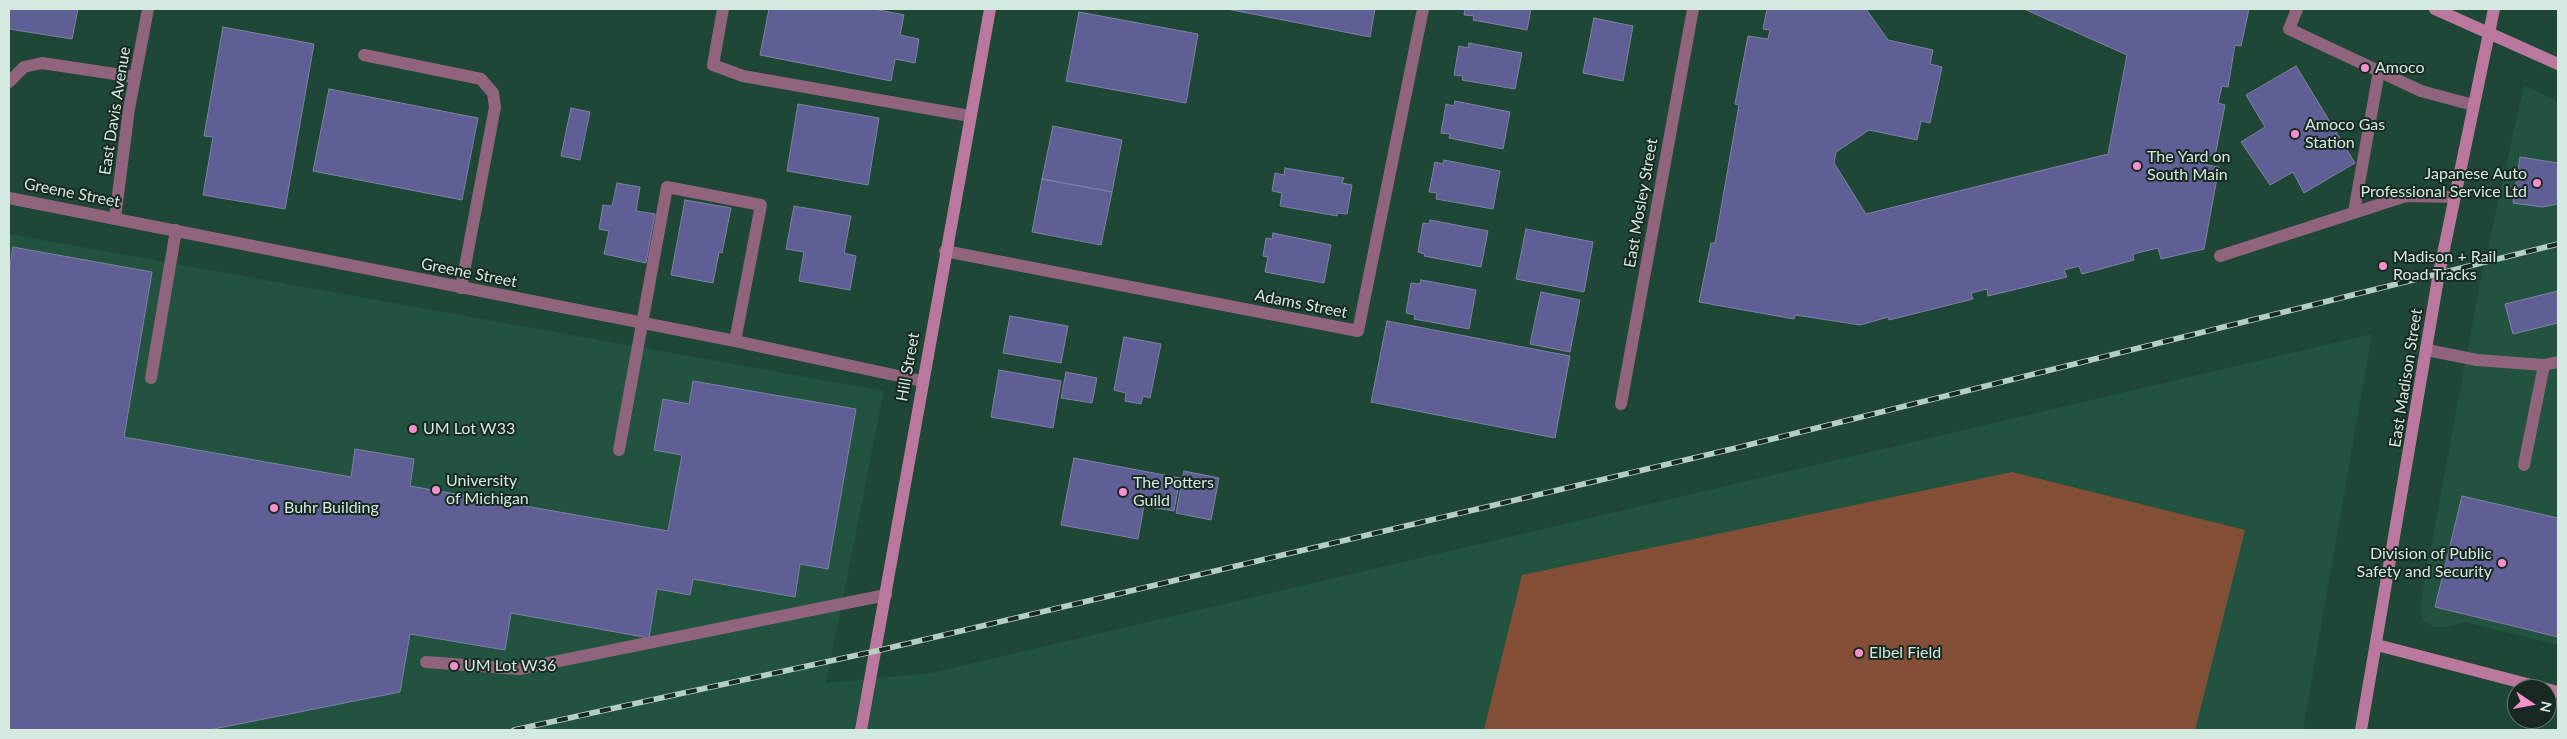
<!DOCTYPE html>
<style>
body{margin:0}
#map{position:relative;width:2567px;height:739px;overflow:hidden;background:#1e4736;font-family:Lato,sans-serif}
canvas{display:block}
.frame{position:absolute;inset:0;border:10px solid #d4eadf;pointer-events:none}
.north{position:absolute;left:2507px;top:679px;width:50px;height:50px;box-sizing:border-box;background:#172921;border:1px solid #63766d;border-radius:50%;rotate:102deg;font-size:14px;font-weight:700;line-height:20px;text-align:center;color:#d4eadf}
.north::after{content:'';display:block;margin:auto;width:18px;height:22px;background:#f790cd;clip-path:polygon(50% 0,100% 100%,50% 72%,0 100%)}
</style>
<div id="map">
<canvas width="2567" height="739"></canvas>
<div class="frame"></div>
<div class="north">N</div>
</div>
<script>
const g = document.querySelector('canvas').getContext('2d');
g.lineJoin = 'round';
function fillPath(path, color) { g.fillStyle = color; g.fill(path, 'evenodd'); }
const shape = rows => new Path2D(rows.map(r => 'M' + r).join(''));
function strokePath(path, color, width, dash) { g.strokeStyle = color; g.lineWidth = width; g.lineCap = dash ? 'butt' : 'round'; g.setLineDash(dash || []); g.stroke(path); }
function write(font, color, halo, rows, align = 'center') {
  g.font = font + ' Lato,sans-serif'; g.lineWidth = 4; g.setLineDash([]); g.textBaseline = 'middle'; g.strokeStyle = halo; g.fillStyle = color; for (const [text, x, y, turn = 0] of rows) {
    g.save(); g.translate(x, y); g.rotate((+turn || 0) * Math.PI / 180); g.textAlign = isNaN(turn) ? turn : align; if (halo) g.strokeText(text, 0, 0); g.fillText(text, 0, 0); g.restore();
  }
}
fillPath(shape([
 [2524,85,2558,102,2558,518,2462,496,2435,607,2558,637,2558,645,2465,622,2448,627,2434,627,2423,620,2420,606,2479,288],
 [9,234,884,391,826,683,931,673,2372,334,2303,730,9,730]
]), '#21533f');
fillPath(shape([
 [2012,472,2245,530,2195,730,1484,730,1522,575]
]), '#844f37');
const building = shape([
 [9,9,78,9,72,39,9,29,9,9],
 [769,9,874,9,904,15,900,35,919,39,915,63,895,59,891,81,760,55,769,9],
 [1227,9,1375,9,1370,37,1227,9],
 [1465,9,1531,9,1527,30,1473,20,1474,16,1464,15,1465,9],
 [1767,9,1866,9,1888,40,1933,50,1930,64,1942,67,1930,123,1921,121,1917,140,1869,130,1836,152,1834,163,1866,214,2108,154,2127,55,2024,9,2249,9,2241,46,2235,45,2228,87,2222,86,2218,103,2225,105,2215,156,2209,155,2207,165,2219,167,2204,249,2161,259,2158,248,2133,254,2134,260,2082,274,2079,266,2064,270,2067,277,1988,296,1987,289,1971,293,1973,299,1889,320,1888,317,1860,325,1795,315,1794,319,1699,302,1711,243,1715,243,1739,105,1735,104,1748,36,1768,39,1770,30,1763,29,1767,9],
 [1079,12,1198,34,1186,103,1066,81,1079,12],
 [1594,18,1633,26,1623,81,1583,73,1594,18],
 [223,27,314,44,285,209,203,195,213,137,204,136,223,27],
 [1469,43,1522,53,1515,89,1462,80,1463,76,1454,75,1459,46,1468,48,1469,43],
 [2296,66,2355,163,2304,193,2293,172,2270,185,2241,142,2265,127,2246,95,2296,66],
 [329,89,478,118,462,200,313,171,329,89],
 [1455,101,1510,112,1503,149,1449,138,1450,134,1441,133,1446,104,1454,106,1455,101],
 [798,104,879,118,868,185,787,171,798,104],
 [571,108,590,112,580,160,561,156,571,108],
 [1053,126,1122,140,1112,192,1042,179,1053,126],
 [2520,157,2558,163,2558,204,2542,207,2513,203,2520,157],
 [1444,160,1500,171,1493,209,1436,199,1437,193,1429,192,1435,162,1443,164,1444,160],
 [1285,168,1344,178,1342,183,1352,185,1347,214,1338,213,1337,216,1280,206,1282,193,1272,191,1275,173,1284,175,1285,168],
 [1042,179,1112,192,1101,245,1032,232,1042,179],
 [617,183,640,187,636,211,655,214,646,263,604,254,609,231,599,229,603,205,612,206,617,183],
 [685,200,731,208,722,253,719,252,713,283,671,275,685,200],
 [794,206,851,216,844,253,856,256,850,290,799,281,804,252,786,249,794,206],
 [1430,220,1488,231,1481,267,1424,256,1425,254,1418,252,1423,223,1429,224,1430,220],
 [1526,229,1593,242,1584,292,1516,279,1526,229],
 [1273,233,1331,245,1324,283,1265,272,1268,257,1263,256,1266,238,1272,239,1273,233],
 [13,247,152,272,124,437,351,477,355,449,414,459,410,486,668,531,682,455,654,450,663,399,689,404,693,381,856,409,828,569,800,564,795,597,693,579,690,595,657,589,649,638,511,613,505,650,410,634,400,692,209,730,9,730,9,271,13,247],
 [1421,280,1476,290,1469,329,1414,319,1415,315,1406,313,1411,283,1420,284,1421,280],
 [2558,291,2558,323,2513,334,2505,304,2558,291],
 [1541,292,1580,300,1570,352,1530,344,1541,292],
 [1010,316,1068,326,1061,363,1003,353,1010,316],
 [1387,321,1570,356,1555,438,1371,402,1387,321],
 [1124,337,1161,344,1150,398,1143,396,1141,404,1125,401,1126,393,1114,390,1124,337],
 [999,370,1061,381,1053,428,991,417,999,370],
 [1066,372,1097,378,1092,403,1061,398,1066,372],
 [1074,458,1180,478,1174,511,1144,506,1138,539,1061,525,1074,458],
 [1184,471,1219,478,1211,520,1176,513,1184,471],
 [2462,496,2558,518,2558,637,2435,607,2462,496]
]);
fillPath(building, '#605f95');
strokePath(building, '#7f80a4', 1);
strokePath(shape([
 [723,9,713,65,743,76,970,116],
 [2297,9,2289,29,2421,91,2473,105],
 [364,55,481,79,493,93,495,107,461,288],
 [9,82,24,67,42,63,135,77],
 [2354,212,2379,71],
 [2220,256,2406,196,2455,197],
 [2427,350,2477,360,2544,365,2558,362],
 [151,378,176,230],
 [619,450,667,187,761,205,735,341],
 [2524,465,2544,365],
 [426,662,519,669,886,595]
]), '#8f647c', 12);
strokePath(shape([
 [9,198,735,341,922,381],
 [115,218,129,109,148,9],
 [945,251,1358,331,1423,9],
 [1621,404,1693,9]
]), '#8f647c', 12);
strokePath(shape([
 [2435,9,2558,64],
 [2377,645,2558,692],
 [861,730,990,9],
 [2361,730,2439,273,2494,9]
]), '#bb789f', 12);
const rail = shape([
 [514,730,876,651,1736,448,2558,244]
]);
strokePath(rail, '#b5cec2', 5.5);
strokePath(rail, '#172921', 4, [11]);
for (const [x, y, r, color] of [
 [2365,68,5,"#f790cd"],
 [2295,134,5,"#f790cd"],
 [2137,166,5,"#f790cd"],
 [2537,183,5,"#f790cd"],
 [2383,266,5,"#f790cd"],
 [413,429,5,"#f790cd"],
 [436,490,5,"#f790cd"],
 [1123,492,5,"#f790cd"],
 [274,508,5,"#f790cd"],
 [2502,563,5,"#f790cd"],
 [1859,653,5,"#f790cd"],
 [454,666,5,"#f790cd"]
]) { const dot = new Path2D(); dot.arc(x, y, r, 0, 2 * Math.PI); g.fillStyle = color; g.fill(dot); strokePath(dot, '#172921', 2); }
write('16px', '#d4eadf', '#172921', [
 ["Amoco",2375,68],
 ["Amoco Gas",2305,125],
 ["Station",2305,143],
 ["The Yard on",2147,157],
 ["South Main",2147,175],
 ["Japanese Auto",2527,174,"right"],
 ["Professional Service Ltd",2527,192,"right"],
 ["Madison + Rail",2393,257],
 ["Road Tracks",2393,275],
 ["UM Lot W33",423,429],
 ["University",446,481],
 ["of Michigan",446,499],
 ["The Potters",1133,483],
 ["Guild",1133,501],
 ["Buhr Building",284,508],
 ["Division of Public",2492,554,"right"],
 ["Safety and Security",2492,572,"right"],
 ["Elbel Field",1869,653],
 ["UM Lot W36",464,666]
], 'left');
write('16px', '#d4eadf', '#172921', [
 ["East Davis Avenue",115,111,-81],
 ["Greene Street",72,193,11],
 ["East Mosley Street",1641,203,-80],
 ["Greene Street",469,273,11],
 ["Adams Street",1301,304,11],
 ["Hill Street",908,367,-80],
 ["East Madison Street",2406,378,-81]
]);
</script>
